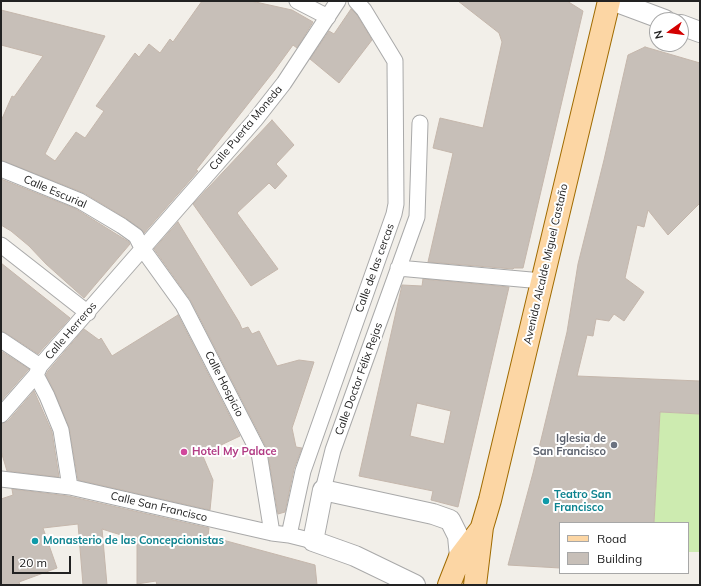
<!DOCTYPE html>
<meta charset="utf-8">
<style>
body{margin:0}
#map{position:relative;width:701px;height:586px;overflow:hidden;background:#f2efe9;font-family:Mulish,sans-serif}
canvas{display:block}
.frame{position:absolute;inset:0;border:2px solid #222;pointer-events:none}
.legend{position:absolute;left:559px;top:522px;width:130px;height:52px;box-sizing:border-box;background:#fff;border:1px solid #a7a7a7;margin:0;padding:5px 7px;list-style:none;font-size:12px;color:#222}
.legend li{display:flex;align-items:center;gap:8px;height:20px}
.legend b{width:20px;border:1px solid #a7a7a7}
.north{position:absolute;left:649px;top:12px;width:40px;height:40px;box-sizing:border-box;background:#fff;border:1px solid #a7a7a7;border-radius:50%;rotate:256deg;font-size:11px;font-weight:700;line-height:16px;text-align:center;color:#222}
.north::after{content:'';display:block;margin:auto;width:14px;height:18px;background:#d40000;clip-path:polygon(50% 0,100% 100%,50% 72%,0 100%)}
.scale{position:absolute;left:12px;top:556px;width:59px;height:18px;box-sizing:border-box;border:2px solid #222;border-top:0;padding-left:5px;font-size:12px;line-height:14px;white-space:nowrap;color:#222;-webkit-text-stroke:3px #fff;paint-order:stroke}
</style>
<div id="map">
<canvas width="701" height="586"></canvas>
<div class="frame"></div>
<ul class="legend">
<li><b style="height:5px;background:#fcd6a4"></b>Road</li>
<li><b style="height:11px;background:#c7bfb8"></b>Building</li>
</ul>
<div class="north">N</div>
<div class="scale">20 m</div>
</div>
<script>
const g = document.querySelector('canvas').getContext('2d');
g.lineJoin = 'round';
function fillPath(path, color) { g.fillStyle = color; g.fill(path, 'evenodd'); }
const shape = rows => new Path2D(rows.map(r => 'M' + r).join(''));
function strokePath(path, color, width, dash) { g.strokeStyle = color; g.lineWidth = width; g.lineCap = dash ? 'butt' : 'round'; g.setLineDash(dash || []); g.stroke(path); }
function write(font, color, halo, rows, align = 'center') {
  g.font = font + ' Mulish,sans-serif'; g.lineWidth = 4; g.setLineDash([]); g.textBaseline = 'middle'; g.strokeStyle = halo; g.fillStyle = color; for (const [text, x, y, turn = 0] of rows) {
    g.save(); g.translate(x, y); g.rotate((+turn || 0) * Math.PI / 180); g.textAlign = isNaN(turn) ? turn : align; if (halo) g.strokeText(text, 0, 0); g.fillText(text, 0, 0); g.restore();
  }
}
fillPath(shape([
 [660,412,700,414,700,552,688,552,688,523,654,523]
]), '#cdebb0');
const building = shape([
 [202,1,251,1,292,10,313,22,297,48,293,45,274,71,196,170,198,171,144,233,141,229,127,219,84,193,1,160,1,121,12,96,14,97,43,56,1,45,1,10,105,36,45,154,55,161,76,132,85,138,104,111,96,106,135,53,139,57,149,44,160,53,170,39,173,42,202,1],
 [458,1,567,1,583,11,523,268,514,268,513,269,428,262,453,153,433,148,440,118,483,128,502,42,499,33,458,1],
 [351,9,357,15,372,40,339,83,310,59,329,31,334,34,351,9],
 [645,47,700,63,700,203,668,235,648,210,644,227,637,225,625,278,644,292,624,321,614,314,609,321,596,319,593,336,587,335,577,376,700,381,700,414,660,412,654,523,560,523,560,568,508,565,533,473,567,332,578,264,604,160,628,55,645,47],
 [272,120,294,145,276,164,287,176,275,189,269,183,237,213,278,269,251,286,193,204,272,120],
 [1,179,76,209,129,242,130,244,84,298,46,264,29,246,11,231,1,225,1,179],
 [178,222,239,322,242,329,248,327,252,334,259,331,277,366,299,360,314,362,292,428,296,447,302,448,294,469,285,512,278,514,267,449,191,301,154,249,178,222],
 [1,263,70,318,38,354,6,333,1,331,1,263],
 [423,279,509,287,458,507,431,500,433,491,359,476,402,285,422,286,423,279],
 [417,403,451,411,444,444,410,436,417,403],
 [178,315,240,436,202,454,213,480,210,510,78,480,69,427,55,393,46,375,48,371,84,329,99,340,101,338,112,356,178,315],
 [1,351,29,369,1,401,1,351],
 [34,391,52,432,59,477,7,471,1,451,1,424,8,421,34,391],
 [12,489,68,496,209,528,208,536,315,565,317,585,157,585,156,581,137,584,137,540,102,529,107,585,83,585,78,524,43,528,57,568,19,582,20,585,1,585,1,499,13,495,12,489]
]);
fillPath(building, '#c7bfb8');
strokePath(building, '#c4b6ab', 1);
const pedestrian = shape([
 [297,1,328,17],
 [1,169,80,201,122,226,136,236,142,248,183,305,259,453,272,533],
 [1,245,88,313],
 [398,268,542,281],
 [1,340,40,366],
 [36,375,47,396,61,430,70,487],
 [1,415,36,375,40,366,255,120,284,83,338,1],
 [1,479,70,487,272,533,289,535,313,541],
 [323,490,333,450,417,217,420,123],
 [289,535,303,471,394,214,396,204,395,61,364,10,356,1]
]);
const minor = shape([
 [614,1,665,20],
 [681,25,700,32],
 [415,585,355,556,313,541,323,490,433,514,450,520,458,536,460,557]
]);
const primary = shape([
 [449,585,460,557,482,528],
 [475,585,482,527,490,500,609,1]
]);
strokePath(pedestrian, '#a9a9a9', 17);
strokePath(minor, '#a9a9a9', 22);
strokePath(primary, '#a06b00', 24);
strokePath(pedestrian, '#fff', 15);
strokePath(minor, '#fff', 20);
strokePath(primary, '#fcd6a4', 22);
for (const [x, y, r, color] of [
 [614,445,4,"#6b7280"],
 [184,452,4,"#d1479c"],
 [546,501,4,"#0f9aa8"],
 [35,541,4,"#0f9aa8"]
]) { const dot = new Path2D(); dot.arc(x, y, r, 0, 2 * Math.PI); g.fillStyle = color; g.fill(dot); strokePath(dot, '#fff', 1.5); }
write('11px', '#222', '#fff', [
 ["Calle Puerta Moneda",246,128,-50],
 ["Calle Escurial",55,192,23],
 ["Avenida Alcalde Miguel Castaño",546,264,-77],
 ["Calle de las cercas",375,268,-70],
 ["Calle Herreros",71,331,-49],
 ["Calle Doctor Félix Rejas",359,379,-70],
 ["Calle Hospicio",224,384,63],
 ["Calle San Francisco",159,507,13]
]);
write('bold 11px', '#5b616d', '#fff', [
 ["Iglesia de",606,439],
 ["San Francisco",606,452]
], 'right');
write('bold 11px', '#b23c85', '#fff', [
 ["Hotel My Palace",192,452]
], 'left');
write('bold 11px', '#0d838f', '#fff', [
 ["Teatro San",554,495],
 ["Francisco",554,508],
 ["Monasterio de las Concepcionistas",43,541]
], 'left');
</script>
